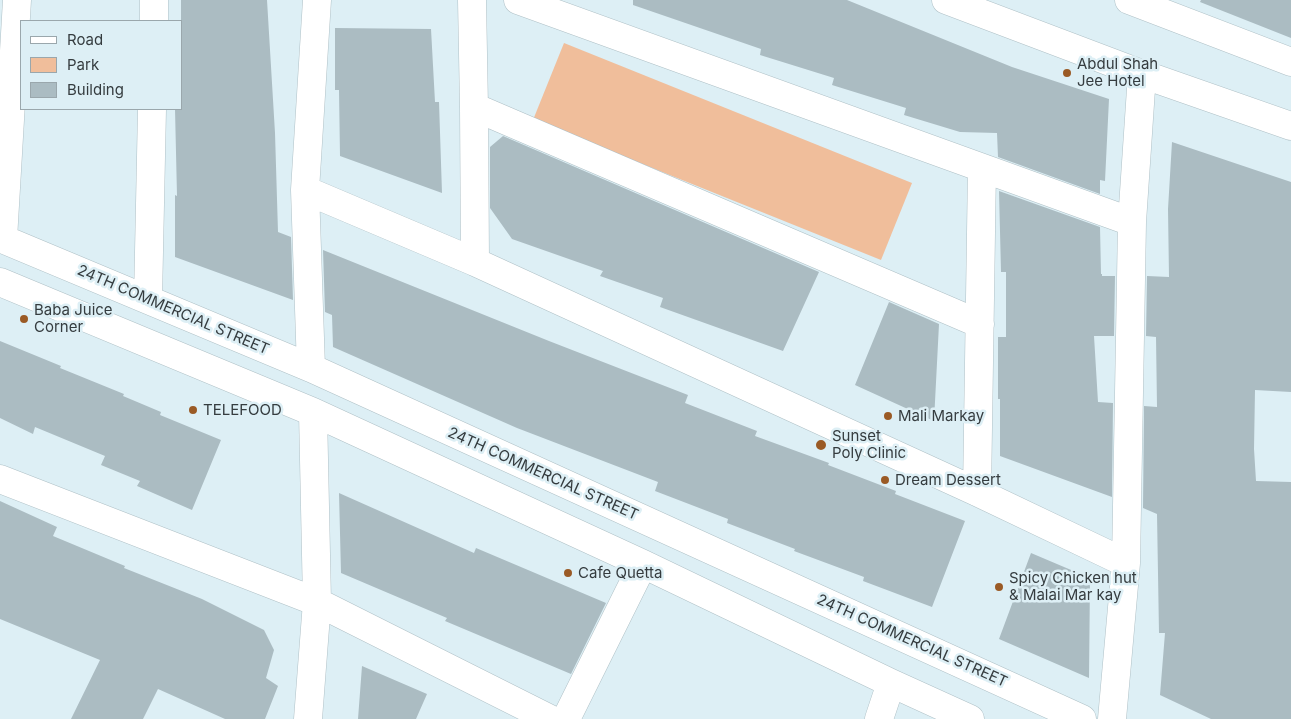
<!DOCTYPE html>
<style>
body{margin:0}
#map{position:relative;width:1291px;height:719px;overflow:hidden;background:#ddeff5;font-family:Inter,sans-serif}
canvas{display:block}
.legend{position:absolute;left:20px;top:20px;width:162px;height:90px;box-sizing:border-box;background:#ddeff5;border:1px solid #9aa7ac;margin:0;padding:6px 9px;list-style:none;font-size:15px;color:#353c3f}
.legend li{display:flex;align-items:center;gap:10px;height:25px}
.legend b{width:25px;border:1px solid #9aa7ac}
</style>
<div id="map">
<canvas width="1291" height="719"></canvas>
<ul class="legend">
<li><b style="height:6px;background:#fff"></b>Road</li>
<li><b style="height:14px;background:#f0be9b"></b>Park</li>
<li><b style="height:14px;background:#abbcc2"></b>Building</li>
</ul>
</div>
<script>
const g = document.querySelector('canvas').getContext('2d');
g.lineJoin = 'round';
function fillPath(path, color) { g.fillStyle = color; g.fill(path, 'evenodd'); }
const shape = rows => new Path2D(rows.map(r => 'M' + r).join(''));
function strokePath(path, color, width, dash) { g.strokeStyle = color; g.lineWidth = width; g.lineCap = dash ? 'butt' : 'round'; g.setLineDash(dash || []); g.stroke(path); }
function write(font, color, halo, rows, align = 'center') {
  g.font = font + ' Inter,sans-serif'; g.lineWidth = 5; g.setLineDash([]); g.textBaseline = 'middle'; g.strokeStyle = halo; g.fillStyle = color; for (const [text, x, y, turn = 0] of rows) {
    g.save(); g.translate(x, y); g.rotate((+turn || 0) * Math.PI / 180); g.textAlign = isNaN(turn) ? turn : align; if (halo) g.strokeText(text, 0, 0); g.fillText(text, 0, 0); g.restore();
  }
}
fillPath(shape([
 [564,43,912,183,881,260,533,120]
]), '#f0be9b');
fillPath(shape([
 [181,0,267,0,275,133,278,232,291,237,293,300,175,257,175,195,177,196,175,109,181,109],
 [633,0,847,0,1012,67,1109,99,1105,181,1100,180,1100,194,998,157,997,133,960,132,904,115,906,108,832,85,834,78,760,55,761,49,633,5],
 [1201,0,1291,0,1291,38,1200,2],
 [335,28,431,29,435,102,439,102,442,193,340,156,339,90,335,90],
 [503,136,819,272,783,351,660,307,663,298,600,276,603,271,512,239,490,208,490,147],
 [1172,142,1291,182,1291,392,1255,390,1254,449,1256,481,1291,482,1291,719,1211,719,1160,695,1165,633,1159,633,1157,514,1143,508,1144,406,1157,407,1156,337,1146,336,1147,276,1169,277,1168,209],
 [999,191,1100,227,1101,274,1102,274,1102,276,1115,276,1114,336,1094,336,1098,402,1113,403,1112,497,1000,456,1000,399,998,399,998,337,1006,337,1006,272,1001,272],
 [323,250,549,341,688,395,685,403,757,431,755,436,829,463,828,465,896,491,895,494,965,521,932,607,863,581,864,577,794,551,795,549,727,523,728,519,655,491,658,482,517,428,333,347,332,315,325,312],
 [889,302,939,324,934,421,855,385],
 [0,341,61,366,60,368,124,394,123,396,161,412,160,415,221,440,192,510,137,486,140,481,101,465,105,456,35,427,33,434,0,418],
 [339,493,474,553,476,548,606,603,571,674,445,621,447,618,341,573],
 [0,501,57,527,53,536,125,566,124,568,202,599,264,630,274,650,266,678,278,686,265,719,225,719,158,689,143,719,71,719,100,660,0,619],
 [1031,553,1090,578,1089,678,999,639],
 [362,666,427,694,416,719,358,719]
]), '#abbcc2');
const minor = shape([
 [472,0,474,107,475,262],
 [518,0,1132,222],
 [946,0,1142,74,1291,126],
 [1129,0,1291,62],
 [154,21,154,0],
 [474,107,980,324],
 [305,190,475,262,977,492,1126,563],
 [0,238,311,368,1082,719],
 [3,239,17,0],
 [0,282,313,412,643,564,891,683,970,719],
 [148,299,152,109],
 [311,368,305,190,317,0],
 [0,479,317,602,550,719],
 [977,492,982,168],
 [308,719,317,602,313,412],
 [566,719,643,564],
 [879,719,891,683],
 [1112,719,1126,563,1132,222,1142,74]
]);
strokePath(minor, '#afc0c6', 29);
strokePath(minor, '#fff', 28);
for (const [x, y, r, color] of [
 [1067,73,5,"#9a5a25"],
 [24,319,5,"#9a5a25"],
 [193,410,5,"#9a5a25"],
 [888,416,5,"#9a5a25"],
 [821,445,6,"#9a5a25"],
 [885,480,5,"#9a5a25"],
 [568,573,5,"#9a5a25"],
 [999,587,5,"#9a5a25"]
]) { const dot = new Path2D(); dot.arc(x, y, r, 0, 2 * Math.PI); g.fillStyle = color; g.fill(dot); strokePath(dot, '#ddeff5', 2); }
write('15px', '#353c3f', '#ddeff5', [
 ["Abdul Shah",1077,64],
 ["Jee Hotel",1077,81],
 ["Baba Juice",34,310],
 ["Corner",34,327],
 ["TELEFOOD",203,410],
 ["Mali Markay",898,416],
 ["Sunset",832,436],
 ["Poly Clinic",832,453],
 ["Dream Dessert",895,480],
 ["Cafe Quetta",578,573],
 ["Spicy Chicken hut",1009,578],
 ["& Malai Mar kay",1009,595]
], 'left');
write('15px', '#353c3f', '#ddeff5', [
 ["24TH COMMERCIAL STREET",173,310,23],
 ["24TH COMMERCIAL STREET",543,474,24],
 ["24TH COMMERCIAL STREET",912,641,24]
]);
</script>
